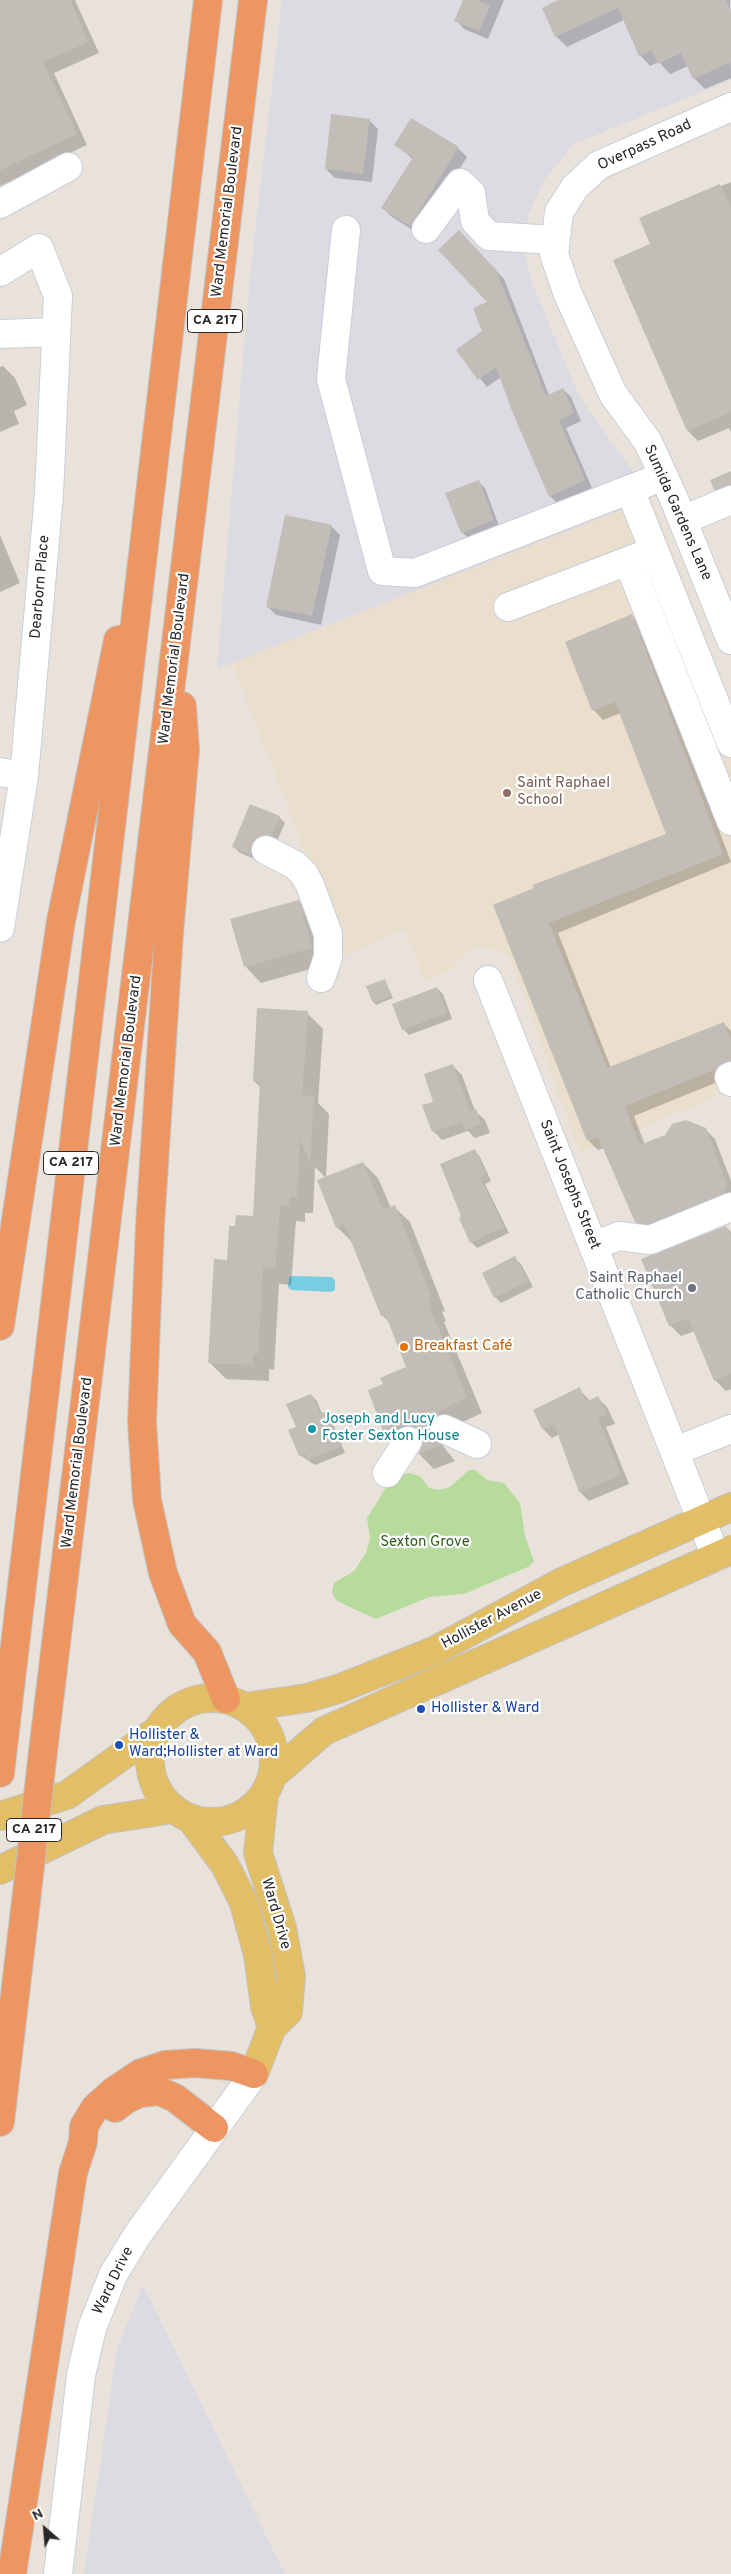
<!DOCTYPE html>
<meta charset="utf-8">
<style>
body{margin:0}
#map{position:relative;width:731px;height:2574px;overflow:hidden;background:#e9e2db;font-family:Overpass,sans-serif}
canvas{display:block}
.north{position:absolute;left:20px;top:2504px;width:50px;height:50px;-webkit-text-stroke:4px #fff;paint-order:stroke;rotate:333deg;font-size:14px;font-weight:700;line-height:20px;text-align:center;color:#282828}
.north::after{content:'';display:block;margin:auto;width:18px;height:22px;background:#282828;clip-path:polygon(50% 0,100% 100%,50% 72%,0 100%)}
</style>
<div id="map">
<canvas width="731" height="2574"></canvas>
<div class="north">N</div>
</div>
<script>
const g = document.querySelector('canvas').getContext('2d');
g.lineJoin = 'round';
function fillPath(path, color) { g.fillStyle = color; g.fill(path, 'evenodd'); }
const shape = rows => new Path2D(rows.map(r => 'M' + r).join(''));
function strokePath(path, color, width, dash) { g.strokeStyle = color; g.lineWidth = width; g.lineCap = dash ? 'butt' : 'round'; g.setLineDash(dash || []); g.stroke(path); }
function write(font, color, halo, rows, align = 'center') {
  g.font = font + ' Overpass,sans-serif'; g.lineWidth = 4.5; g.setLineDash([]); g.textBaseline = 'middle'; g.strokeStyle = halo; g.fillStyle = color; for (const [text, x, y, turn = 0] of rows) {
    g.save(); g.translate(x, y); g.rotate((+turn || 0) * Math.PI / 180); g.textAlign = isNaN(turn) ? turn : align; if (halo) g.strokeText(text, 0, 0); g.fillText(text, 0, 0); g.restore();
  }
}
fillPath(shape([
 [282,0,731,0,731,80,574,144,544,180,528,216,525,253,532,282,573,382,581,399,652,498,217,669,250,276],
 [143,2285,285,2574,84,2574,117,2349]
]), '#dddbe2');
fillPath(shape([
 [652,498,731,704,731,1091,580,1153,509,955,489,948,473,949,460,958,452,970,425,981,404,930,345,955,232,663]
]), '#eadecc');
fillPath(shape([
 [469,1470,475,1470,487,1480,504,1483,520,1503,525,1536,534,1561,530,1566,464,1594,429,1597,376,1619,337,1601,332,1593,334,1583,354,1571,366,1553,370,1539,367,1518,388,1484,397,1476,409,1473,420,1476,429,1488,439,1490,450,1487]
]), '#b6db9d');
fillPath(shape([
 [292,1276,332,1277,335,1281,335,1290,331,1292,291,1290,288,1287,289,1278]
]), '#78cde2');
fillPath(shape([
 [7,0,75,0,99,53,54,73,87,145,0,186,0,10],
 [464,0,504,0,488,39,464,29,456,20],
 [560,0,730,0,731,78,705,89,694,78,688,66,670,74,659,62,650,66,640,55,624,20,567,47,556,36],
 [369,120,378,129,372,182,335,178,326,169],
 [396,145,458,148,467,157,419,234,392,217,383,208,413,159],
 [731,182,731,432,729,428,698,441,688,431,652,245,640,218],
 [459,232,504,279,549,395,563,389,571,397,581,421,566,428,592,488,558,504,550,496,541,477,501,377,487,387,457,350,483,331,490,303],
 [3,366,15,378,27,405,14,411,19,424,0,432,0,367],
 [731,472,731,488,717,492,715,490],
 [479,482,485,488,499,526,468,538,462,532],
 [331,526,340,535,321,625,276,615,267,606],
 [0,535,20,583,0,592],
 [631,616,641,625,731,862,558,933,611,1068,724,1024,731,1031,731,1074,725,1079,634,1116,645,1145,705,1129,715,1139,731,1181,731,1203,645,1231,636,1222,604,1148,598,1150,589,1141,494,906,668,834,621,713,603,720,594,710,566,642],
 [279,817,285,823,277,841,257,860,240,853,234,847],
 [298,901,315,917,328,964,261,983,245,966],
 [385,980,393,998,376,1005,374,1002],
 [437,988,443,994,452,1019,409,1035,403,1029],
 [307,1013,323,1029,318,1103,329,1114,326,1178,315,1167,313,1213,305,1213,305,1222,296,1221,291,1285,279,1284,274,1370,269,1369,269,1381,226,1379,209,1362,236,1227,254,1217,261,1088,254,1081],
 [453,1066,462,1075,475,1111,485,1120,490,1133,475,1138,468,1131,442,1140,433,1131,435,1103],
 [475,1151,480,1157,491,1181,485,1184,509,1233,477,1248,471,1242,463,1217],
 [363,1163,378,1178,391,1208,394,1207,410,1222,445,1311,442,1312,446,1321,444,1322,482,1413,452,1427,445,1437,443,1446,455,1461,434,1469,419,1454,425,1442,417,1440,400,1445,384,1430,385,1385,408,1368,391,1324,382,1315,353,1243,337,1227],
 [726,1227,731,1232,731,1389,726,1391,715,1380,695,1331,681,1336,670,1325],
 [515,1258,521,1264,533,1287,501,1303,495,1297],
 [579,1389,590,1401,598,1398,607,1407,615,1424,606,1427,629,1484,589,1501,580,1492,560,1434,552,1438,543,1429,535,1410],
 [311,1395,317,1401,322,1414,325,1413,331,1419,345,1453,315,1465,300,1455,298,1427]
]), '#0003');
fillPath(shape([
 [0,0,70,0,88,42,43,62,77,134,0,170],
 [463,0,477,0,490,6,479,31,454,21],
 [558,0,726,0,731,12,731,62,693,79,681,53,658,64,652,50,639,56,618,8,555,37,542,8],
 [331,114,370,119,363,174,325,169],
 [411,118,459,147,410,226,381,208,413,157,394,145],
 [720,184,731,210,731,412,687,431,613,260,650,244,639,218],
 [459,230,496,270,546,396,563,388,574,413,559,420,585,480,549,497,512,411,496,367,478,380,456,350,482,331,473,308,487,302,438,250],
 [731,471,731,485,714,490,710,480],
 [479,480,494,520,461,533,445,493],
 [285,515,332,525,312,616,266,607],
 [632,614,723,854,549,923,607,1068,724,1022,731,1039,731,1061,722,1063,716,1069,625,1106,640,1145,665,1135,672,1124,686,1120,706,1128,727,1185,724,1193,648,1224,635,1222,598,1137,587,1141,493,905,534,888,533,885,666,834,615,702,592,711,565,642],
 [250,804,280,816,271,836,258,837,252,842,252,855,232,847],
 [299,900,312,948,244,967,230,919],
 [385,979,391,996,373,1003,366,986],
 [437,987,447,1013,402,1030,392,1004],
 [257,1008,308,1011,302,1095,314,1096,310,1163,300,1139,297,1197,290,1197,289,1206,280,1206,275,1269,263,1268,258,1354,253,1354,253,1365,208,1363,214,1259,227,1260,229,1226,235,1226,236,1215,253,1216,260,1082,253,1081],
 [453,1064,470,1112,476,1109,481,1124,465,1130,462,1122,432,1132,422,1105,433,1102,424,1074],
 [475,1149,486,1175,480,1178,504,1227,470,1243,459,1218,461,1216,440,1164],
 [363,1162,383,1210,395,1205,431,1296,428,1297,431,1306,429,1306,467,1397,437,1412,439,1415,430,1422,429,1431,432,1438,442,1445,418,1454,424,1442,422,1434,416,1428,409,1425,398,1426,383,1431,368,1390,383,1384,380,1378,406,1367,385,1314,381,1316,344,1224,336,1228,317,1180],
 [726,1226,731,1237,731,1373,714,1381,688,1318,669,1326,641,1259],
 [515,1256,528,1281,494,1298,482,1273],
 [580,1387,586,1402,598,1396,607,1414,598,1418,621,1475,579,1492,554,1424,542,1429,533,1410],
 [311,1394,320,1414,325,1412,340,1447,308,1460,305,1453,299,1456,288,1430,296,1427,286,1404]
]), '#c2bdb7');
strokePath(shape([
 [408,1441,438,1429,444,1429]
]), '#c2bdb7', 28, [28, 14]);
const minor = shape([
 [731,107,599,165,575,187,559,212,554,254,567,292,613,394,648,442,674,499,731,640],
 [0,204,68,167],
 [426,229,460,183,471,193,475,221,489,236,555,240],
 [346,230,331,379,382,571,415,573,664,476],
 [0,272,39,248,58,296,49,494,24,776,0,928],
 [0,334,55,332],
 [630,490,731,743],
 [683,520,731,500],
 [628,561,731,821],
 [508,607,646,554],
 [0,772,24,776],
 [266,850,295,865,304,874,310,885,328,934,328,957,321,978],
 [488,980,716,1557],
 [731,1076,729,1077,731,1082],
 [593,1246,619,1236,650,1240,731,1207],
 [444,1429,477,1444],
 [675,1451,731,1429],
 [387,1473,408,1441],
 [58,2574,81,2375,92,2328,113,2275,138,2234,254,2074]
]);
const major = shape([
 '150 1760a62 62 0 1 1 124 0a62 62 0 1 1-124 0Z',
 [245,1707,307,1698,338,1689,434,1651,562,1582,731,1507],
 [272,1776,324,1731,731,1550],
 [0,1816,67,1795,158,1730],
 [191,1819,225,1865,244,1903,258,1955,265,2007,272,2027],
 [0,1870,103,1820,173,1809],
 [254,2074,272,2027,288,2012,291,1976,282,1928,258,1853,264,1794]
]);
const highway = shape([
 [182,706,185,750,169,933,150,1225,142,1422,147,1500,163,1573,182,1624,207,1652,226,1699],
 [0,1326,61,921,118,640],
 [42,1760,253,0],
 [0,1773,208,0],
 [115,2108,125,2100,140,2093,159,2091,175,2098,214,2128],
 [0,2122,26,1901],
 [12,2574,73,2173,83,2142,84,2126,95,2108,114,2091,141,2073,165,2065,195,2063,231,2066,254,2074]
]);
strokePath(minor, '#caced9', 30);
strokePath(major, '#c3c3c3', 30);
strokePath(highway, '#c3c3c3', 30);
strokePath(minor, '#fff', 28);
strokePath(major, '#e2be67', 28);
strokePath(highway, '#ee9662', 28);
const highwayBridge = shape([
 [26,1901,42,1760]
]);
strokePath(highwayBridge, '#c3c3c3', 30, []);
strokePath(highwayBridge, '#ee9662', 28);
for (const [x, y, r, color] of [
 [507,793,5,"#8d6e63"],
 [692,1288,5,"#6b7280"],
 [404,1347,5,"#e8710a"],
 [312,1429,5,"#0f9aa8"],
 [421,1709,5,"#1a4fb4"],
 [119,1745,5,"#1a4fb4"]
]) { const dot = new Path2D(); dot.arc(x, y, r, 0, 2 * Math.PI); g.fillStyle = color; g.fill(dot); strokePath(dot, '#fff', 2); }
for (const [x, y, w] of [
 [215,321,55],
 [71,1163,55],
 [34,1830,55]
]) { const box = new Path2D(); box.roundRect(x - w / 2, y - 11.5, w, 23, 4); g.fillStyle = '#fff'; g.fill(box); strokePath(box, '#282828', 1); }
write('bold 14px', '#282828', null, [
 ["CA 217",215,321],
 ["CA 217",71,1163],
 ["CA 217",34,1830]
]);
write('15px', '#282828', '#fff', [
 ["Overpass Road",645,146,-25],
 ["Ward Memorial Boulevard",228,212,-83],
 ["Sumida Gardens Lane",677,513,66],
 ["Dearborn Place",41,587,-85],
 ["Ward Memorial Boulevard",175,659,-83],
 ["Ward Memorial Boulevard",127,1061,-83],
 ["Saint Josephs Street",569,1185,68],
 ["Ward Memorial Boulevard",78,1463,-83],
 ["Hollister Avenue",492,1620,-28],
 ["Ward Drive",275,1914,74],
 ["Ward Drive",114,2281,-64]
]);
write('15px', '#785e54', '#fff', [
 ["Saint Raphael",517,784],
 ["School",517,801]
], 'left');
write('15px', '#5b616d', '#fff', [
 ["Saint Raphael",682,1279],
 ["Catholic Church",682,1296]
], 'right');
write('15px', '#c56008', '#fff', [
 ["Breakfast Café",414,1347]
], 'left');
write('15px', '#0d838f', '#fff', [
 ["Joseph and Lucy",322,1420],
 ["Foster Sexton House",322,1437]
], 'left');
write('15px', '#315e20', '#fff', [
 ["Sexton Grove",425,1543]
]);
write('15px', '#164399', '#fff', [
 ["Hollister & Ward",431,1709],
 ["Hollister &",129,1736],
 ["Ward;Hollister at Ward",129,1753]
], 'left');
</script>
